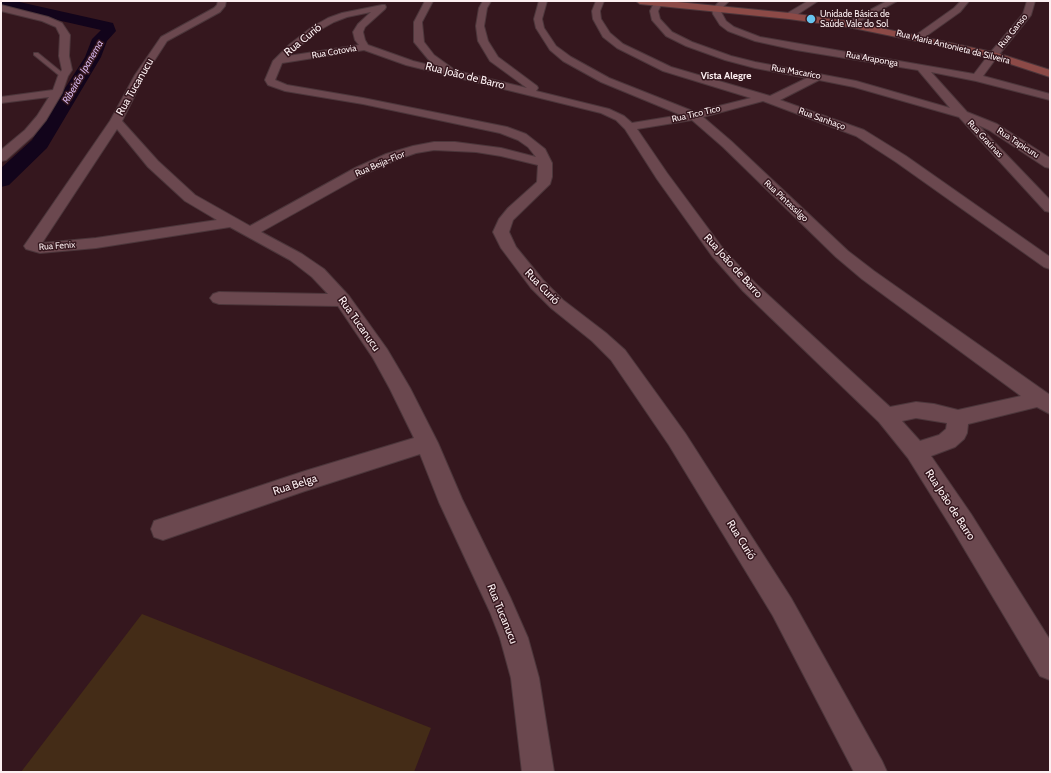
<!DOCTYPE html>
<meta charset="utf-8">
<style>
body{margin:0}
#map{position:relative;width:1051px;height:773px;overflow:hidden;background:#35171e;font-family:Cabin,sans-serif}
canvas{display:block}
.frame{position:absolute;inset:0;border:2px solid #fceff1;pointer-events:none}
</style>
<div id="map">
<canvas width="1051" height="773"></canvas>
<div class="frame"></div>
</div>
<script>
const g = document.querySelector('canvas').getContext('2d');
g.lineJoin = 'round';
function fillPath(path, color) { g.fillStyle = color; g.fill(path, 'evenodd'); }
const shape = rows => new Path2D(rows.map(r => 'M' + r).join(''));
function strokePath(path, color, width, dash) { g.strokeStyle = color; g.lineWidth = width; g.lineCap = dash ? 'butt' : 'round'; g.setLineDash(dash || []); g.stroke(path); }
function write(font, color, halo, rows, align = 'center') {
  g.font = font + ' Cabin,sans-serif'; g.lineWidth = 3; g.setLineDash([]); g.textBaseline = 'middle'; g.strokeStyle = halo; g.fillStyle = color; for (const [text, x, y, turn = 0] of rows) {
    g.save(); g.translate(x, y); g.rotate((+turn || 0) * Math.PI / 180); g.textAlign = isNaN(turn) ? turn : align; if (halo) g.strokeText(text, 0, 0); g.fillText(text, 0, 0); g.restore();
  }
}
fillPath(shape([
 [142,614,431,728,414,772,21,772]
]), '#442c17');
fillPath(shape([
 [1,1,15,1,113,23,116,31,107,41,101,57,47,148,9,185,1,187,1,168,32,140,85,57,92,39,101,30,22,12,2,6,1,1]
]), '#12041b');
const lane = shape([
 [34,53,38,53,65,75,65,77,61,77,34,55,34,53]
]);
const street = shape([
 [218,1,226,1,225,6,220,12,167,41,145,75,122,121,158,161,195,195,250,226,355,168,386,154,413,146,434,142,455,142,501,148,536,157,528,147,518,140,500,133,363,104,285,91,268,85,265,80,273,61,289,45,312,27,328,18,342,13,382,5,385,5,386,7,385,9,365,27,363,32,365,40,368,45,413,61,437,67,428,59,414,42,414,22,425,1,433,1,422,22,424,42,434,55,452,68,453,70,527,88,490,61,478,41,476,26,479,8,483,1,491,1,487,8,484,26,488,41,498,57,537,86,538,88,536,91,609,109,624,116,632,123,681,115,601,82,563,61,550,50,536,28,534,19,539,1,547,1,542,19,544,28,556,46,571,57,609,78,695,112,751,98,663,71,617,48,603,37,593,19,592,11,596,1,604,1,600,11,601,19,610,33,623,44,671,67,770,96,807,78,755,68,725,60,686,46,666,36,652,20,650,11,655,1,663,1,658,11,660,19,672,32,692,42,731,56,755,62,856,81,950,108,918,70,796,50,755,41,728,31,720,25,713,14,712,9,720,1,729,1,720,10,726,21,734,27,760,37,974,74,990,53,1023,14,1027,1,1035,1,1031,15,997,57,983,76,1050,94,1050,100,976,81,931,72,967,112,997,124,1050,158,1050,168,1045,167,989,130,978,125,1050,200,1050,212,1045,211,959,117,854,87,819,80,780,100,864,130,906,156,1050,257,1050,269,1044,267,896,162,856,136,763,101,703,117,731,141,848,251,874,271,1050,395,1050,414,1037,407,968,424,967,433,964,439,955,447,931,456,971,514,1050,640,1050,680,1040,676,953,530,908,458,879,422,743,291,712,256,657,179,625,129,616,120,601,113,406,65,364,50,282,63,275,80,287,85,363,98,507,127,526,134,545,149,552,163,552,177,550,184,513,220,509,232,516,247,543,280,563,300,606,333,625,350,685,433,791,598,882,761,887,772,854,772,773,616,669,445,611,360,592,341,551,308,531,288,501,248,493,232,499,219,508,208,537,182,538,165,501,156,476,152,434,150,416,153,396,160,365,174,261,232,302,254,324,269,349,296,387,349,410,388,438,443,462,499,510,597,528,638,539,678,554,772,522,772,511,678,500,638,490,612,439,502,420,454,305,491,163,540,154,537,151,529,154,521,305,471,414,438,390,389,373,358,338,306,219,304,213,302,210,298,213,294,219,292,328,294,312,277,290,260,230,227,96,248,40,253,26,249,24,246,110,121,135,75,161,37,214,8,217,5,218,1],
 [371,12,358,24,353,32,355,40,359,45,288,56,318,31,334,22,347,17,371,12],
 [692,120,723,147,836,257,862,279,1021,396,958,410,934,404,916,402,890,407,755,283,724,250,667,173,637,129,692,120],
 [117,129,148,167,185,201,217,220,96,238,42,243,117,129],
 [916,418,947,423,946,429,939,435,920,441,902,421,916,418],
 [808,1,818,1,792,18,786,18,785,16,786,14,808,1],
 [887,1,897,1,851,26,848,27,844,24,887,1],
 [961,1,969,1,960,12,922,39,916,39,914,37,916,35,954,8,961,1],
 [1,5,48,17,62,23,70,35,69,56,72,70,68,76,62,93,46,120,33,136,6,160,1,161,1,150,25,130,37,116,49,97,1,103,1,97,53,90,58,76,62,70,59,56,60,35,56,27,42,21,1,11,1,5]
]);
const secondary = shape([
 [636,1,667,1,789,13,848,21,997,53,1050,70,1050,77,989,57,965,51,848,27,789,19,640,4,636,1]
]);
strokePath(lane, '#4c363b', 2);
strokePath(street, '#4c363b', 2);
strokePath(secondary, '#4c363b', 2);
fillPath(lane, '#6b484f');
fillPath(street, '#6b484f');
fillPath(secondary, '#8c4a47');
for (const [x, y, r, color] of [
 [811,19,5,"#67c4ef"]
]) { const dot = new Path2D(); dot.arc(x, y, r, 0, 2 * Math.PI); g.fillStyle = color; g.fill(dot); strokePath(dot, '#35171e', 1.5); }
write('9px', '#fceff1', '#35171e', [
 ["Unidade Básica de",820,14],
 ["Saúde Vale do Sol",820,24]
], 'left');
write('9px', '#fceff1', '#35171e', [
 ["Rua Ganso",1013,31,-51],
 ["Rua Maria Antonieta da Silveira",953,47,14],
 ["Rua Cotovia",334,52,-10],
 ["Rua Araponga",872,59,10],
 ["Rua Macarico",796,72,10],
 ["Rua Tico Tico",696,114,-13],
 ["Rua Sanhaço",822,119,20],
 ["Rua Graúnas",985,139,47],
 ["Rua Tapicuru",1018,143,33],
 ["Rua Beija-Flor",380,164,-23],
 ["Rua Pintassilgo",786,201,43],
 ["Rua Fenix",57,246,-4]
]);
write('italic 10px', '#d2b2e7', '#35171e', [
 ["Ribeirão Ipanema",83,72,-60]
]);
write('bold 10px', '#fceff1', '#35171e', [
 ["Vista Alegre",726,76]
]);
write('11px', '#fceff1', '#35171e', [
 ["Rua Curió",303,40,-39],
 ["Rua João de Barro",465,76,14],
 ["Rua Tucanucu",135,87,-60],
 ["Rua João de Barro",733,266,48],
 ["Rua Curió",542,287,46],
 ["Rua Tucanucu",359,324,55],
 ["Rua Belga",295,485,-18],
 ["Rua João de Barro",950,505,57],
 ["Rua Curió",741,540,58],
 ["Rua Tucanucu",502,614,68]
]);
</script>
